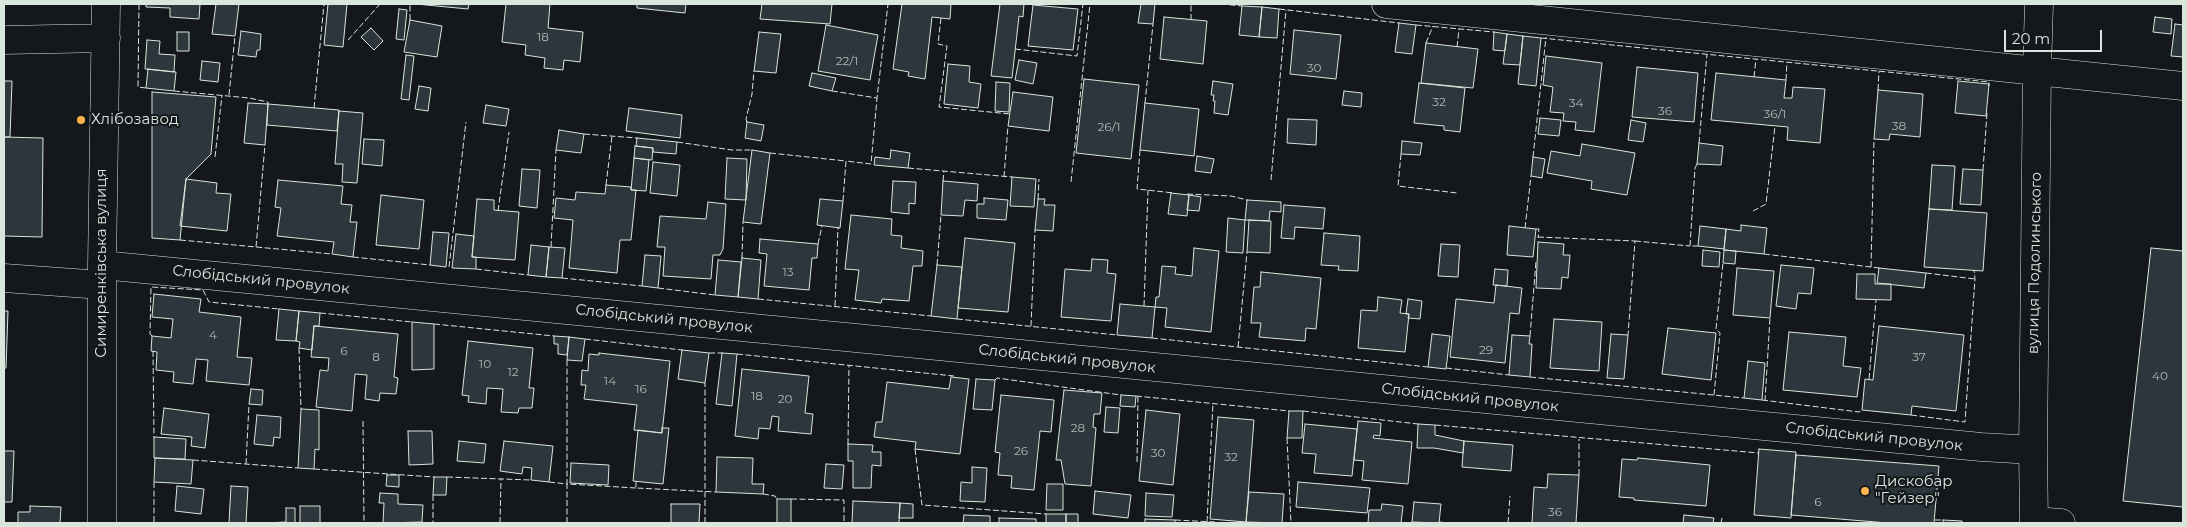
<!DOCTYPE html>
<meta charset="utf-8">
<style>
body{margin:0}
#map{position:relative;width:2187px;height:527px;overflow:hidden;background:#14181c;font-family:Montserrat,sans-serif}
canvas{display:block}
.frame{position:absolute;inset:0;border:5px solid #d8e6dc;pointer-events:none}
.scale{position:absolute;left:2004px;top:30px;width:98px;height:22px;box-sizing:border-box;border:2px solid #d8e6dc;border-top:0;padding-left:6px;font-size:15px;line-height:18px;white-space:nowrap;color:#d8e6dc;-webkit-text-stroke:4px #14181c;paint-order:stroke}
</style>
<div id="map">
<canvas width="2187" height="527"></canvas>
<div class="frame"></div>
<div class="scale">20 m</div>
</div>
<script>
const g = document.querySelector('canvas').getContext('2d');
g.lineJoin = 'round';
function fillPath(path, color) { g.fillStyle = color; g.fill(path, 'evenodd'); }
const shape = rows => new Path2D(rows.map(r => 'M' + r).join(''));
function strokePath(path, color, width, dash) { g.strokeStyle = color; g.lineWidth = width; g.lineCap = dash ? 'butt' : 'round'; g.setLineDash(dash || []); g.stroke(path); }
function write(font, color, halo, rows, align = 'center') {
  g.font = font + ' Montserrat,sans-serif'; g.lineWidth = 4; g.setLineDash([]); g.textBaseline = 'middle'; g.strokeStyle = halo; g.fillStyle = color; for (const [text, x, y, turn = 0] of rows) {
    g.save(); g.translate(x, y); g.rotate((+turn || 0) * Math.PI / 180); g.textAlign = isNaN(turn) ? turn : align; if (halo) g.strokeText(text, 0, 0); g.fillText(text, 0, 0); g.restore();
  }
}
const building = shape([
 [146,4,200,4,199,19,170,17,170,8,146,7,146,4],
 [216,4,239,4,235,36,212,34,216,4],
 [328,4,347,4,343,47,324,45,328,4],
 [416,4,469,4,468,9,416,4],
 [506,4,550,4,548,28,583,32,580,62,564,60,563,70,544,68,545,58,525,55,526,45,502,42,506,4],
 [637,4,686,4,685,13,637,8,637,4],
 [762,4,832,4,830,24,760,19,762,4],
 [902,4,951,4,950,19,932,17,925,79,908,76,909,72,893,69,902,4],
 [1000,4,1024,4,1023,17,1019,16,1012,78,991,76,1000,4],
 [1141,4,1155,4,1153,24,1138,23,1141,4],
 [1033,5,1078,9,1073,50,1028,46,1033,5],
 [1242,6,1262,7,1259,37,1239,35,1242,6],
 [1262,7,1279,9,1277,38,1259,37,1262,7],
 [399,9,407,10,404,40,396,39,399,9],
 [1164,17,1207,21,1203,64,1160,59,1164,17],
 [2155,17,2172,19,2171,34,2153,32,2155,17],
 [410,20,442,26,437,57,404,52,410,20],
 [1399,23,1416,25,1412,54,1395,52,1399,23],
 [2175,24,2183,25,2183,57,2171,56,2175,24],
 [826,25,878,35,870,80,818,71,826,25],
 [371,28,383,41,374,50,361,37,371,28],
 [1294,30,1341,35,1336,79,1290,74,1294,30],
 [241,31,261,34,260,50,257,50,256,57,238,55,241,31],
 [177,32,189,32,189,51,177,51,177,32],
 [759,32,781,34,776,73,754,71,759,32],
 [1494,32,1507,34,1505,51,1493,50,1494,32],
 [1507,34,1523,36,1520,65,1503,64,1507,34],
 [1523,36,1541,38,1536,86,1518,84,1523,36],
 [147,40,160,41,159,54,175,55,174,72,145,69,147,40],
 [1426,43,1478,49,1473,88,1421,83,1426,43],
 [406,55,414,56,409,100,401,99,406,55],
 [1546,56,1602,63,1594,132,1575,130,1576,122,1563,121,1564,113,1550,112,1553,87,1543,85,1546,56],
 [1019,60,1037,63,1033,84,1015,80,1019,60],
 [202,61,220,63,218,82,200,80,202,61],
 [948,64,970,66,969,82,981,84,978,108,944,104,948,64],
 [1637,67,1698,73,1694,122,1632,117,1637,67],
 [148,69,176,72,174,91,146,88,148,69],
 [812,73,836,78,832,91,809,86,812,73],
 [1716,73,1786,80,1784,98,1792,98,1793,87,1825,89,1820,143,1787,140,1788,127,1711,120,1716,73],
 [1084,79,1139,85,1131,159,1076,153,1084,79],
 [4,81,12,81,10,137,4,137,4,81],
 [1213,81,1233,84,1228,115,1214,113,1215,101,1213,101,1214,95,1211,95,1213,81],
 [1958,81,1989,84,1986,116,1955,113,1958,81],
 [996,82,1010,83,1009,112,995,111,996,82],
 [1419,83,1465,88,1460,132,1444,130,1444,126,1414,123,1419,83],
 [419,86,431,88,428,111,415,109,419,86],
 [1878,90,1923,94,1920,137,1890,134,1889,140,1874,139,1878,90],
 [1344,91,1362,93,1361,107,1342,105,1344,91],
 [152,92,216,97,211,154,186,179,180,240,152,238,152,92],
 [1013,92,1053,97,1049,131,1008,126,1013,92],
 [248,103,268,104,265,145,244,143,248,103],
 [1145,103,1199,109,1194,156,1140,150,1145,103],
 [268,104,339,110,337,131,267,125,268,104],
 [486,105,509,109,506,126,483,123,486,105],
 [629,108,682,115,680,138,626,131,629,108],
 [339,111,363,113,357,183,342,182,343,164,335,164,339,111],
 [1540,118,1561,120,1559,136,1538,134,1540,118],
 [1288,119,1317,120,1316,145,1287,143,1288,119],
 [1631,120,1646,123,1643,142,1628,140,1631,120],
 [747,122,764,125,761,141,745,138,747,122],
 [559,130,584,134,581,153,556,150,559,130],
 [4,137,43,138,42,237,4,236,4,137],
 [637,138,677,142,676,154,653,152,653,148,636,146,637,138],
 [364,139,384,140,382,166,362,164,364,139],
 [1402,141,1422,143,1420,155,1401,154,1402,141],
 [1699,143,1723,146,1721,165,1697,164,1699,143],
 [1582,144,1635,153,1627,195,1591,189,1592,181,1547,173,1551,151,1580,156,1582,144],
 [635,146,653,148,652,160,634,158,635,146],
 [752,150,770,153,761,224,743,222,752,150],
 [891,150,910,153,908,168,874,165,875,157,890,159,891,150],
 [1197,156,1214,159,1211,173,1195,171,1197,156],
 [1533,157,1545,159,1542,178,1531,176,1533,157],
 [634,158,649,160,646,191,631,190,634,158],
 [727,158,747,159,746,200,725,199,727,158],
 [653,162,680,165,677,196,650,193,653,162],
 [1932,165,1955,166,1952,210,1929,209,1932,165],
 [522,169,540,170,537,208,519,206,522,169],
 [1963,169,1983,170,1981,205,1960,204,1963,169],
 [1012,177,1036,179,1034,207,1010,206,1012,177],
 [186,179,217,183,216,193,231,194,227,231,180,226,186,179],
 [278,180,343,186,341,204,352,205,350,222,357,222,353,257,332,254,334,242,277,236,281,208,275,207,278,180],
 [893,181,916,182,915,204,909,203,909,214,891,212,893,181],
 [943,181,978,184,977,201,965,200,963,216,941,215,943,181],
 [606,185,631,187,631,190,636,190,631,240,620,240,617,273,569,268,573,220,554,218,556,198,575,200,576,192,605,194,606,185],
 [1171,193,1189,195,1187,216,1168,214,1171,193],
 [381,195,424,200,419,249,376,245,381,195],
 [1189,195,1201,197,1199,211,1187,210,1189,195],
 [984,198,1008,200,1006,220,977,218,977,204,984,204,984,198],
 [477,199,494,200,494,210,519,212,515,260,472,257,477,199],
 [820,199,843,201,840,228,817,225,820,199],
 [1038,199,1045,199,1044,205,1055,205,1053,231,1035,230,1038,199],
 [1247,200,1281,202,1281,212,1270,211,1269,221,1245,220,1247,200],
 [708,202,726,204,723,249,720,255,713,255,711,279,663,276,665,247,657,247,660,216,706,219,708,202],
 [1284,205,1325,208,1323,229,1295,227,1294,239,1281,238,1284,205],
 [1929,209,1987,213,1983,271,1924,267,1929,209],
 [851,215,892,219,891,235,902,236,901,248,923,251,922,266,913,266,909,301,882,299,881,303,855,300,859,270,845,269,851,215],
 [1228,218,1245,220,1243,253,1226,252,1228,218],
 [1249,220,1271,221,1270,253,1247,252,1249,220],
 [1741,225,1767,228,1764,254,1724,250,1726,229,1741,231,1741,225],
 [1509,226,1536,229,1533,257,1507,255,1509,226],
 [1700,226,1726,229,1724,249,1698,246,1700,226],
 [433,232,449,233,446,267,430,265,433,232],
 [1324,233,1360,236,1358,271,1338,270,1339,266,1321,265,1324,233],
 [456,234,474,236,472,257,476,257,476,269,452,268,456,234],
 [965,238,1015,243,1008,312,958,308,965,238],
 [760,239,818,244,817,258,812,258,809,290,764,286,767,254,759,253,760,239],
 [1538,242,1564,244,1563,255,1570,255,1568,278,1562,277,1561,289,1536,288,1538,242],
 [1441,244,1460,245,1458,277,1438,276,1441,244],
 [531,245,549,247,546,277,528,275,531,245],
 [549,247,565,248,562,278,546,277,549,247],
 [1194,248,1219,251,1211,332,1165,327,1167,308,1155,307,1156,297,1159,297,1162,266,1176,267,1175,274,1192,276,1194,248],
 [2151,248,2183,251,2183,507,2123,501,2151,248],
 [1703,250,1720,252,1719,267,1702,266,1703,250],
 [1724,250,1736,251,1735,264,1723,263,1724,250],
 [645,255,661,256,658,288,642,286,645,255],
 [742,258,761,260,758,299,738,297,742,258],
 [1092,259,1108,260,1107,273,1116,274,1111,321,1061,317,1065,269,1091,271,1092,259],
 [718,260,741,262,738,297,715,295,718,260],
 [937,265,962,267,957,319,931,316,937,265],
 [1781,265,1814,268,1811,294,1798,293,1796,309,1776,306,1781,265],
 [1737,268,1774,271,1770,318,1733,315,1737,268],
 [1879,268,1926,273,1924,288,1877,283,1879,268],
 [1495,269,1508,270,1507,286,1493,285,1495,269],
 [1261,272,1321,278,1316,329,1306,328,1305,341,1259,337,1261,323,1251,323,1254,287,1260,287,1261,272],
 [1857,274,1875,274,1875,284,1891,284,1891,300,1856,299,1857,274],
 [1496,285,1522,288,1519,314,1510,313,1505,363,1450,357,1456,299,1494,303,1496,285],
 [154,294,201,299,199,312,241,317,237,357,252,358,249,385,206,381,208,360,196,359,193,384,173,382,174,372,156,370,157,352,151,351,152,336,171,338,173,319,152,317,154,294],
 [1378,297,1402,300,1400,313,1409,314,1405,352,1358,348,1361,310,1377,311,1378,297],
 [1408,299,1422,301,1420,319,1408,318,1409,314,1406,314,1408,299],
 [1120,304,1155,307,1152,338,1117,335,1120,304],
 [279,309,299,311,296,341,276,340,279,309],
 [4,311,8,311,6,368,4,368,4,311],
 [299,311,320,313,319,326,314,326,312,350,299,348,300,342,296,341,299,311],
 [1554,319,1602,322,1599,371,1550,368,1554,319],
 [412,322,434,324,434,369,412,370,412,322],
 [314,326,398,334,394,377,398,378,396,394,380,393,379,401,365,399,367,375,355,374,352,411,316,407,320,370,328,371,329,358,311,357,314,326],
 [1879,326,1964,335,1956,411,1912,406,1911,415,1862,410,1865,379,1873,380,1879,326],
 [1668,328,1716,333,1711,380,1662,374,1668,328],
 [1789,332,1846,337,1843,366,1861,368,1857,397,1783,390,1789,332],
 [1432,334,1450,336,1446,369,1428,367,1432,334],
 [1611,334,1628,335,1624,379,1607,378,1611,334],
 [1512,335,1530,336,1529,344,1532,344,1530,377,1509,375,1512,335],
 [554,336,569,337,567,355,558,354,558,344,554,344,554,336],
 [569,337,585,339,582,361,567,360,569,337],
 [468,341,533,348,529,388,534,388,532,408,519,408,518,413,501,412,503,389,487,388,486,404,468,402,469,396,462,395,468,341],
 [682,350,709,353,705,383,678,379,682,350],
 [599,353,670,361,662,433,634,430,637,405,584,399,586,385,581,385,582,370,588,371,589,354,599,355,599,353],
 [722,353,737,354,732,406,716,404,722,353],
 [1748,361,1765,363,1762,400,1744,398,1748,361],
 [742,369,809,376,805,413,813,414,811,434,778,431,779,417,772,416,770,429,759,428,758,439,735,436,742,369],
 [951,377,969,379,960,454,915,449,916,442,874,437,876,422,882,422,887,382,949,389,951,377],
 [976,379,995,380,992,410,973,409,976,379],
 [251,389,263,390,262,405,249,404,251,389],
 [1064,390,1102,393,1100,414,1094,414,1093,427,1096,428,1091,486,1065,484,1061,460,1056,460,1064,390],
 [1001,395,1054,400,1051,432,1040,431,1034,490,1011,488,1012,476,998,475,1000,453,995,452,1001,395],
 [1121,395,1136,396,1135,407,1120,406,1121,395],
 [1106,407,1120,408,1118,433,1104,432,1106,407],
 [164,408,209,414,205,448,191,446,192,437,161,434,164,408],
 [301,409,319,410,319,450,315,449,314,469,298,468,301,409],
 [1146,410,1180,414,1173,485,1139,481,1146,410],
 [1289,411,1303,411,1302,438,1287,438,1289,411],
 [257,415,281,417,280,438,274,437,273,446,254,444,257,415],
 [1218,417,1254,420,1246,522,1210,519,1218,417],
 [1358,421,1381,423,1380,436,1374,435,1373,438,1412,442,1408,484,1362,480,1364,461,1354,460,1358,421],
 [1305,424,1357,429,1352,476,1314,473,1316,454,1302,453,1305,424],
 [1418,424,1435,425,1435,435,1464,441,1463,453,1434,448,1417,448,1418,424],
 [662,428,669,428,663,484,633,481,638,430,662,433,662,428],
 [408,431,432,431,433,464,409,465,408,431],
 [154,437,186,439,185,459,154,458,154,437],
 [459,441,486,444,484,463,457,461,459,441],
 [504,441,553,446,549,482,531,480,532,468,523,467,522,474,500,471,504,441],
 [1464,441,1513,445,1511,471,1462,467,1464,441],
 [848,444,873,445,872,452,881,452,881,466,872,465,871,488,853,488,853,461,848,461,848,444],
 [1759,449,1796,452,1791,518,1754,515,1759,449],
 [4,451,14,451,12,502,4,502,4,451],
 [1796,455,1939,466,1934,523,1888,523,1791,515,1796,455],
 [717,457,753,458,752,484,764,484,763,494,716,492,717,457],
 [155,458,193,460,191,484,154,482,155,458],
 [1638,458,1710,465,1706,506,1634,500,1634,498,1619,497,1622,459,1637,460,1638,458],
 [571,463,609,465,608,485,570,483,571,463],
 [826,464,844,465,842,489,824,488,826,464],
 [972,467,987,468,985,502,960,501,961,482,972,483,972,467],
 [1548,474,1579,475,1576,523,1532,523,1534,487,1547,488,1548,474],
 [387,475,399,475,399,487,386,486,387,475],
 [434,477,447,477,446,495,433,495,434,477],
 [1298,482,1370,488,1367,513,1296,507,1298,482],
 [1047,484,1063,484,1063,510,1046,510,1047,484],
 [177,486,204,489,201,514,175,511,177,486],
 [231,486,248,487,246,523,229,523,231,486],
 [1095,491,1131,495,1128,518,1093,514,1095,491],
 [1249,492,1284,494,1282,523,1246,522,1249,492],
 [380,493,398,494,398,504,423,505,422,522,383,523,384,503,379,503,380,493],
 [1146,493,1174,495,1172,517,1145,516,1146,493],
 [777,499,791,499,791,523,777,523,777,499],
 [853,501,900,503,899,523,852,523,853,501],
 [1414,502,1441,504,1439,523,1412,522,1414,502],
 [900,503,913,504,913,518,899,518,900,503],
 [671,504,700,504,699,523,671,523,671,504],
 [1382,504,1403,506,1401,523,1368,523,1369,510,1381,510,1382,504],
 [30,506,61,507,60,523,18,523,18,512,30,512,30,506],
 [300,506,320,506,320,523,300,523,300,506],
 [286,508,295,508,295,523,264,523,286,522,286,508],
 [1046,514,1066,514,1066,523,1046,523,1046,514],
 [1066,514,1078,514,1078,523,1066,523,1066,514],
 [964,515,990,516,990,523,963,523,964,515],
 [1684,515,1714,518,1713,523,1683,523,1684,515],
 [999,518,1036,519,1036,523,999,523,999,518],
 [1145,519,1175,520,1175,523,1145,523,1145,519],
 [1943,520,1962,521,1962,523,1943,523,1943,520]
]);
fillPath(building, '#2c363c');
strokePath(building, '#d8e6dc', 1);
const minor = shape([
 [1386,4,2183,86],
 [4,40,106,38],
 [102,265,1981,447,2033,450],
 [4,278,102,285],
 [2034,521,2061,523],
 [102,523,102,265,106,4],
 [2034,523,2033,450,2037,70,2039,4]
]);
strokePath(minor, '#d8e6dc', 29);
strokePath(minor, '#14181c', 28);
strokePath(shape([
 [139,4,138,87,146,88],
 [1221,4,1242,6],
 [1279,9,1399,23],
 [941,18,938,44,947,46,939,107,1010,114],
 [410,20,410,4],
 [1191,20,1191,4],
 [1416,25,1494,32],
 [1541,38,1989,82,1989,86],
 [348,40,380,4],
 [1426,43,1433,26],
 [1457,47,1459,29],
 [1015,49,1077,56,1083,4],
 [1754,77,1756,59],
 [1786,80,1787,62],
 [1878,90,1879,71],
 [174,91,249,98,268,102,268,104],
 [832,91,877,98,888,4],
 [229,95,235,36],
 [1145,103,1153,24],
 [314,108,324,4],
 [747,122,746,119,752,94,754,71],
 [584,134,637,138],
 [677,142,732,150,752,150],
 [1699,143,1707,54],
 [1140,150,1137,189,1174,193],
 [770,153,846,161],
 [1401,154,1398,186,1457,193],
 [215,157,222,95],
 [1533,157,1546,37],
 [1697,164,1695,168,1690,246,1698,246],
 [908,168,1012,177],
 [1983,170,1987,113],
 [1004,177,1008,126],
 [1271,180,1286,10],
 [943,181,944,171],
 [1071,182,1090,4],
 [606,185,612,136],
 [1187,194,1231,196,1247,200],
 [1038,199,1039,179],
 [843,201,846,161,871,164,877,98],
 [498,211,509,132],
 [1753,211,1766,204,1775,126],
 [1525,228,1531,176],
 [1536,229,1539,229,1538,238],
 [1538,237,1635,241,1628,335],
 [180,240,332,254],
 [1635,241,1690,246],
 [818,244,822,226],
 [256,247,265,145],
 [551,247,556,150],
 [1764,254,1879,268],
 [353,257,430,265],
 [742,258,743,222],
 [937,265,941,215],
 [449,267,466,122],
 [1871,267,1874,139],
 [476,269,528,275],
 [1926,273,1975,279],
 [562,278,642,286],
 [658,288,715,295],
 [758,299,931,316],
 [835,306,838,227],
 [1144,306,1148,190],
 [320,313,412,322],
 [957,319,1117,335],
 [434,324,554,336],
 [1031,326,1035,230],
 [152,336,150,334,151,287,203,290,209,302,279,309],
 [1530,336,1536,261],
 [1152,338,1428,367],
 [585,339,682,350],
 [1238,347,1247,252],
 [299,348,301,409],
 [153,351,154,437],
 [709,353,722,353],
 [737,354,954,376],
 [1446,368,1509,375],
 [1530,377,1744,398],
 [1869,379,1876,300],
 [995,380,997,378,1121,395],
 [1714,395,1720,333,1716,329,1723,263],
 [1136,396,1289,411],
 [1762,400,1859,412,1862,410],
 [1765,401,1770,318],
 [1303,411,1418,424],
 [1911,415,1965,422,1975,279,1974,270],
 [363,421,364,523],
 [1435,425,1759,453],
 [1287,438,1291,523],
 [848,444,849,366],
 [915,449,922,505,1046,514],
 [193,460,298,468],
 [1137,462,1138,396],
 [246,464,249,404],
 [314,469,434,477],
 [1579,475,1579,439],
 [447,477,531,480],
 [636,481,636,488,716,492],
 [154,482,154,523],
 [549,482,567,484,567,360],
 [763,494,775,496,777,499],
 [433,495,433,523],
 [791,499,844,500,844,523],
 [1175,520,1215,522],
 [1935,520,1943,520],
 [1207,522,1213,403],
 [1439,522,1448,523],
 [500,523,501,479],
 [567,523,567,484,636,488],
 [705,523,705,383],
 [1508,523,1510,496],
 [1721,523,1722,518]
]), '#d8e6dc', 1, [6, 2.5]);
for (const [x, y, r, color] of [
 [81,120,5,"#ffb74d"],
 [1865,491,5,"#ffb74d"]
]) { const dot = new Path2D(); dot.arc(x, y, r, 0, 2 * Math.PI); g.fillStyle = color; g.fill(dot); strokePath(dot, '#14181c', 2); }
write('12px', '#adbab4', null, [
 ["18",543,37],
 ["22/1",847,61],
 ["30",1314,68],
 ["32",1439,102],
 ["34",1576,103],
 ["36",1665,111],
 ["36/1",1775,114],
 ["38",1899,126],
 ["26/1",1109,127],
 ["13",788,272],
 ["4",213,335],
 ["29",1486,350],
 ["6",344,351],
 ["8",376,357],
 ["37",1919,357],
 ["10",485,364],
 ["12",513,372],
 ["40",2160,376],
 ["14",610,381],
 ["16",641,389],
 ["18",757,396],
 ["20",785,399],
 ["28",1078,428],
 ["26",1021,451],
 ["30",1158,453],
 ["32",1231,457],
 ["6",1818,502],
 ["36",1555,512]
]);
write('15px', '#d8e6dc', '#14181c', [
 ["Хлібозавод",91,120],
 ["Дискобар",1875,482],
 ["\"Гейзер\"",1875,499]
], 'left');
write('15px', '#d8e6dc', '#14181c', [
 ["Симиренківська вулиця",102,263,-90],
 ["вулиця Подолинського",2035,263,-89],
 ["Слобідський провулок",261,280,6],
 ["Слобідський провулок",664,319,6],
 ["Слобідський провулок",1067,359,6],
 ["Слобідський провулок",1470,398,6],
 ["Слобідський провулок",1874,437,6]
]);
</script>
